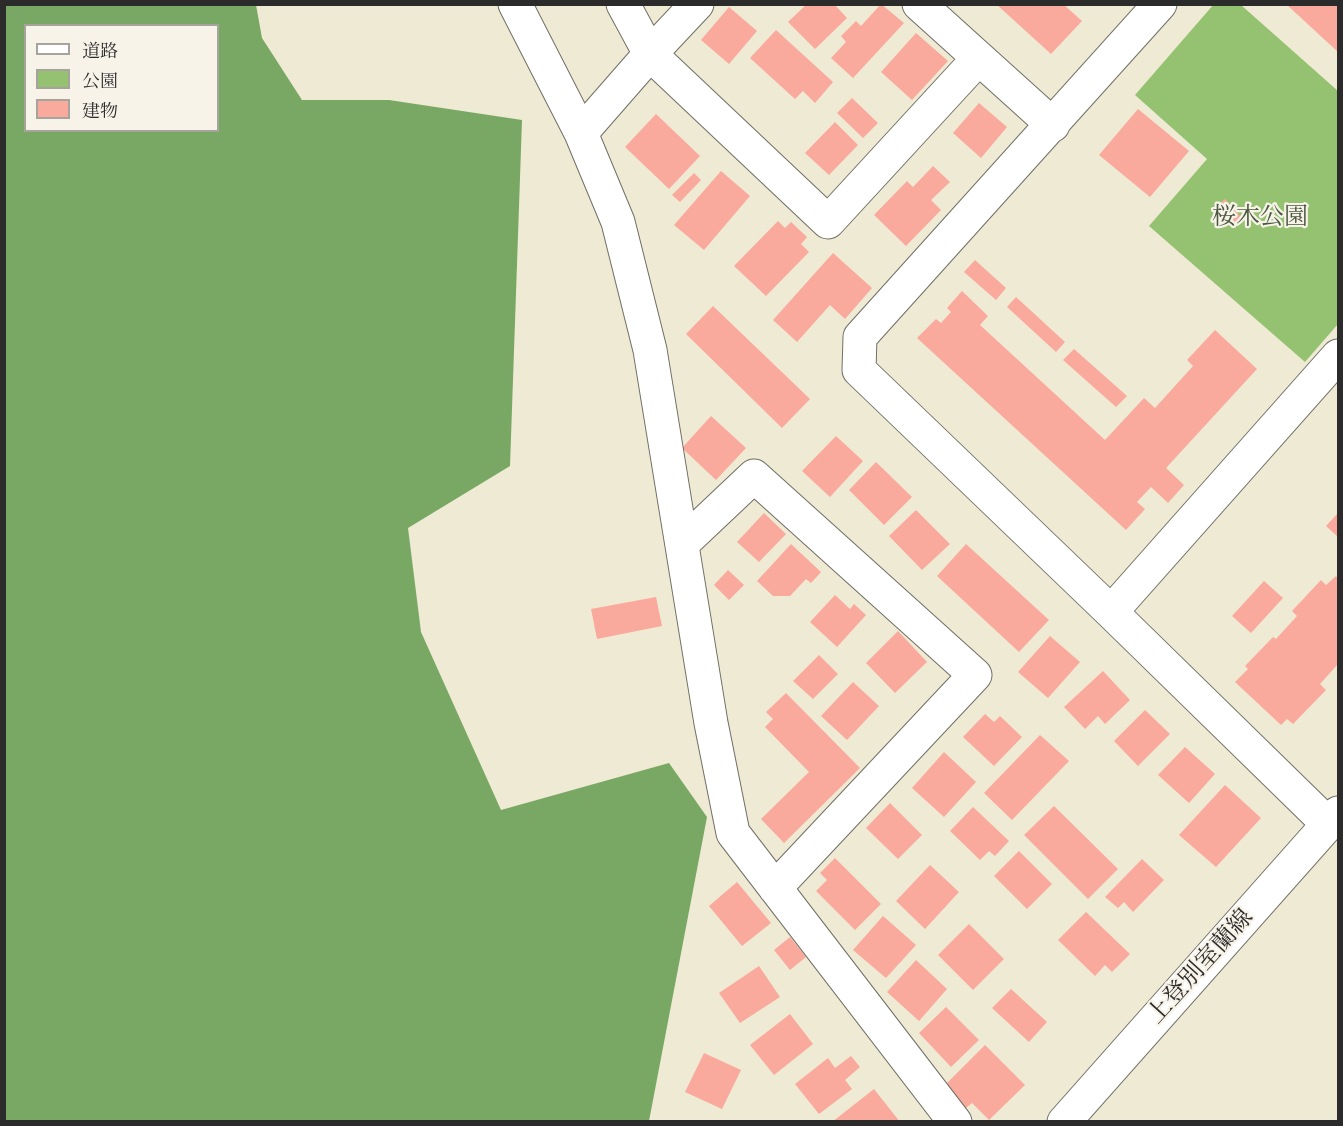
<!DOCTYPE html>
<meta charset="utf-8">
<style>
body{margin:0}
#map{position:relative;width:1343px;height:1126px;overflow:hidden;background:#efead3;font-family:"IM FELL Great Primer","Noto Serif JP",serif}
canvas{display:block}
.frame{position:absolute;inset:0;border:6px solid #2b2b2b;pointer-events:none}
.legend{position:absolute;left:24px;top:24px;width:195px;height:108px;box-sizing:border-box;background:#f7f3e8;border:2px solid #a5a39c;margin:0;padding:8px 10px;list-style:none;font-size:18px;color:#2b2b2b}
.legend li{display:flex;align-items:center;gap:12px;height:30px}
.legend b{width:30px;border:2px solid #a5a39c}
</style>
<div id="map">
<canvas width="1343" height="1126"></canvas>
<div class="frame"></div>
<ul class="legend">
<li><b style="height:8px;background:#fff"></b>道路</li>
<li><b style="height:16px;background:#95c271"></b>公園</li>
<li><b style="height:16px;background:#faa99d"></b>建物</li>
</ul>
</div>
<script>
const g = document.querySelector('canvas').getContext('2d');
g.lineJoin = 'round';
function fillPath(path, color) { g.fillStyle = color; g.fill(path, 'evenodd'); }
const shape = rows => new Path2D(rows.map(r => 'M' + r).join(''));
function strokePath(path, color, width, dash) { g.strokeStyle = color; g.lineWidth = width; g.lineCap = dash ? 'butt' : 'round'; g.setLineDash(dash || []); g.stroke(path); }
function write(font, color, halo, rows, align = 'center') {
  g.font = font + ' "IM FELL Great Primer","Noto Serif JP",serif'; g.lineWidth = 4.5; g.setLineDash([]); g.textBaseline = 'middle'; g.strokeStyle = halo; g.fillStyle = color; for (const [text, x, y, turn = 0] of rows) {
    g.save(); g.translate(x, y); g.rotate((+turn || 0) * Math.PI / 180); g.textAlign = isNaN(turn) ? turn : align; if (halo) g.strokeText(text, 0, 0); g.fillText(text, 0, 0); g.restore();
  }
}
fillPath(shape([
 [1214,4,1241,5,1338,91,1338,324,1305,362,1149,226,1207,159,1135,95]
]), '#95c271');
fillPath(shape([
 [5,4,256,5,262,38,302,100,389,100,522,120,510,466,408,528,421,632,501,810,669,763,707,817,649,1121,5,1121],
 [26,26,218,26,218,130,26,130]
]), '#78a863');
fillPath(shape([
 [807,4,834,4,847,18,815,49,788,22],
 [881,4,904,23,853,78,831,58,846,42,841,36,856,21,861,26],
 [996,4,1063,4,1082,21,1051,54],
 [1286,4,1338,4,1338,52],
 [729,7,757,31,729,64,701,40],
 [776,30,833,82,815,103,803,91,795,99,750,58],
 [916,33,948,61,912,100,881,72],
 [852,98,878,123,863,138,837,113],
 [979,103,1007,127,981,158,953,133],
 [1138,109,1189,151,1150,197,1099,155],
 [656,114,700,156,669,189,625,147],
 [835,122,858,145,829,175,805,153],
 [933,166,950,182,931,200,941,210,906,246,874,215,907,181,913,187],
 [721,171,750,196,704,250,674,225],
 [694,173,701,180,680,202,672,195],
 [1225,199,1242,218,1235,223,1218,205],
 [778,221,785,228,791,222,807,237,801,244,809,252,766,296,734,266],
 [833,253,872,288,845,319,830,305,797,342,773,320],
 [975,260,1006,288,996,300,964,272],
 [962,291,988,316,980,325,1105,440,1144,398,1155,408,1193,366,1187,360,1215,330,1257,369,1166,468,1184,485,1168,503,1151,487,1137,502,1145,509,1126,530,917,338,936,319,941,323,951,312,947,308],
 [1016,297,1065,342,1056,352,1007,307],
 [713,306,810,399,782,428,686,334],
 [1074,349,1127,396,1116,407,1063,360],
 [711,416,746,448,716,480,682,448],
 [836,436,863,461,830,497,802,471],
 [876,462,912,497,884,525,849,490],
 [916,510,950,544,922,570,889,536],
 [764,513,786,534,759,562,737,542],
 [1338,513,1338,537,1326,526],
 [791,544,821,572,811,583,806,579,790,596,773,596,757,581],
 [966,544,1049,620,1019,652,937,576],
 [728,570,744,585,729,600,714,585],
 [1336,576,1338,579,1338,664,1320,684,1326,690,1293,724,1287,719,1281,725,1235,682,1248,669,1245,666,1273,637,1276,639,1297,616,1292,611,1321,580,1326,585],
 [1264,581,1283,598,1251,633,1232,616],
 [835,595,850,609,854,604,866,615,837,647,810,622],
 [656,597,662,626,597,639,591,609],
 [898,631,927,662,895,693,866,663],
 [1050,636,1080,662,1048,698,1018,672],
 [819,655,838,674,813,699,793,681],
 [1103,671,1130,700,1105,724,1098,716,1085,729,1064,707],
 [853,682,879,706,847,740,821,716],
 [786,693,860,768,784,843,761,819,809,772,765,727,773,719,766,712],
 [1145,710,1170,734,1138,766,1114,741],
 [985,714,994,722,1000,716,1022,737,994,766,963,737],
 [1040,735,1069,761,1012,820,984,793],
 [1185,747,1215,774,1189,803,1158,775],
 [944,752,976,782,944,817,912,788],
 [1225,785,1261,818,1216,867,1179,835],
 [890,803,922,835,898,859,866,828],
 [1054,806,1118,869,1088,899,1024,835],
 [973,807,1009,841,995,856,989,851,980,860,950,831],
 [1019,851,1052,884,1027,909,994,876],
 [835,858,881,904,855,930,816,891,827,880,820,873],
 [1142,859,1164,880,1133,912,1124,902,1118,908,1105,897],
 [930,865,959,892,925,929,896,901],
 [737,882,771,923,742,946,709,906],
 [1086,912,1130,954,1112,972,1105,965,1095,976,1058,940],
 [883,916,916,945,886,978,853,950],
 [969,924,1004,959,973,990,938,955],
 [790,937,806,957,790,970,774,950],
 [916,960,947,989,919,1021,887,992],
 [759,966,780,997,740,1023,719,993],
 [1011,989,1047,1022,1029,1042,992,1008],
 [946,1007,979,1040,951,1067,919,1033],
 [790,1014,813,1044,774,1075,750,1045],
 [985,1045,1025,1085,989,1120,972,1103,966,1108,944,1086],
 [704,1053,741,1070,722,1109,685,1092],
 [851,1056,860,1067,845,1080,852,1089,819,1114,795,1084,828,1058,835,1068],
 [874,1089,900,1122,832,1122]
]), '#faa99d');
const street = shape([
 [515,4,581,133,618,222,650,350,711,723,733,833,955,1122],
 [623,4,650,54,828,222,978,59],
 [919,4,1053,125],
 [1160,4,860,337,859,370,1111,612,1328,824],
 [581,133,650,54,697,4],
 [682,544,754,476,975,675,775,888],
 [1111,612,1338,356]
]);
const secondary = shape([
 [1064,1122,1338,813]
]);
strokePath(street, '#706e66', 35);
strokePath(secondary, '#706e66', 35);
strokePath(street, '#fff', 33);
strokePath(secondary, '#fff', 33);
write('24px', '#4b5840', '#f7f3e8', [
 ["桜木公園",1260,218]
]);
write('24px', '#2b2b2b', '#f7f3e8', [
 ["上登別室蘭線",1201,967,-48]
]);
</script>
